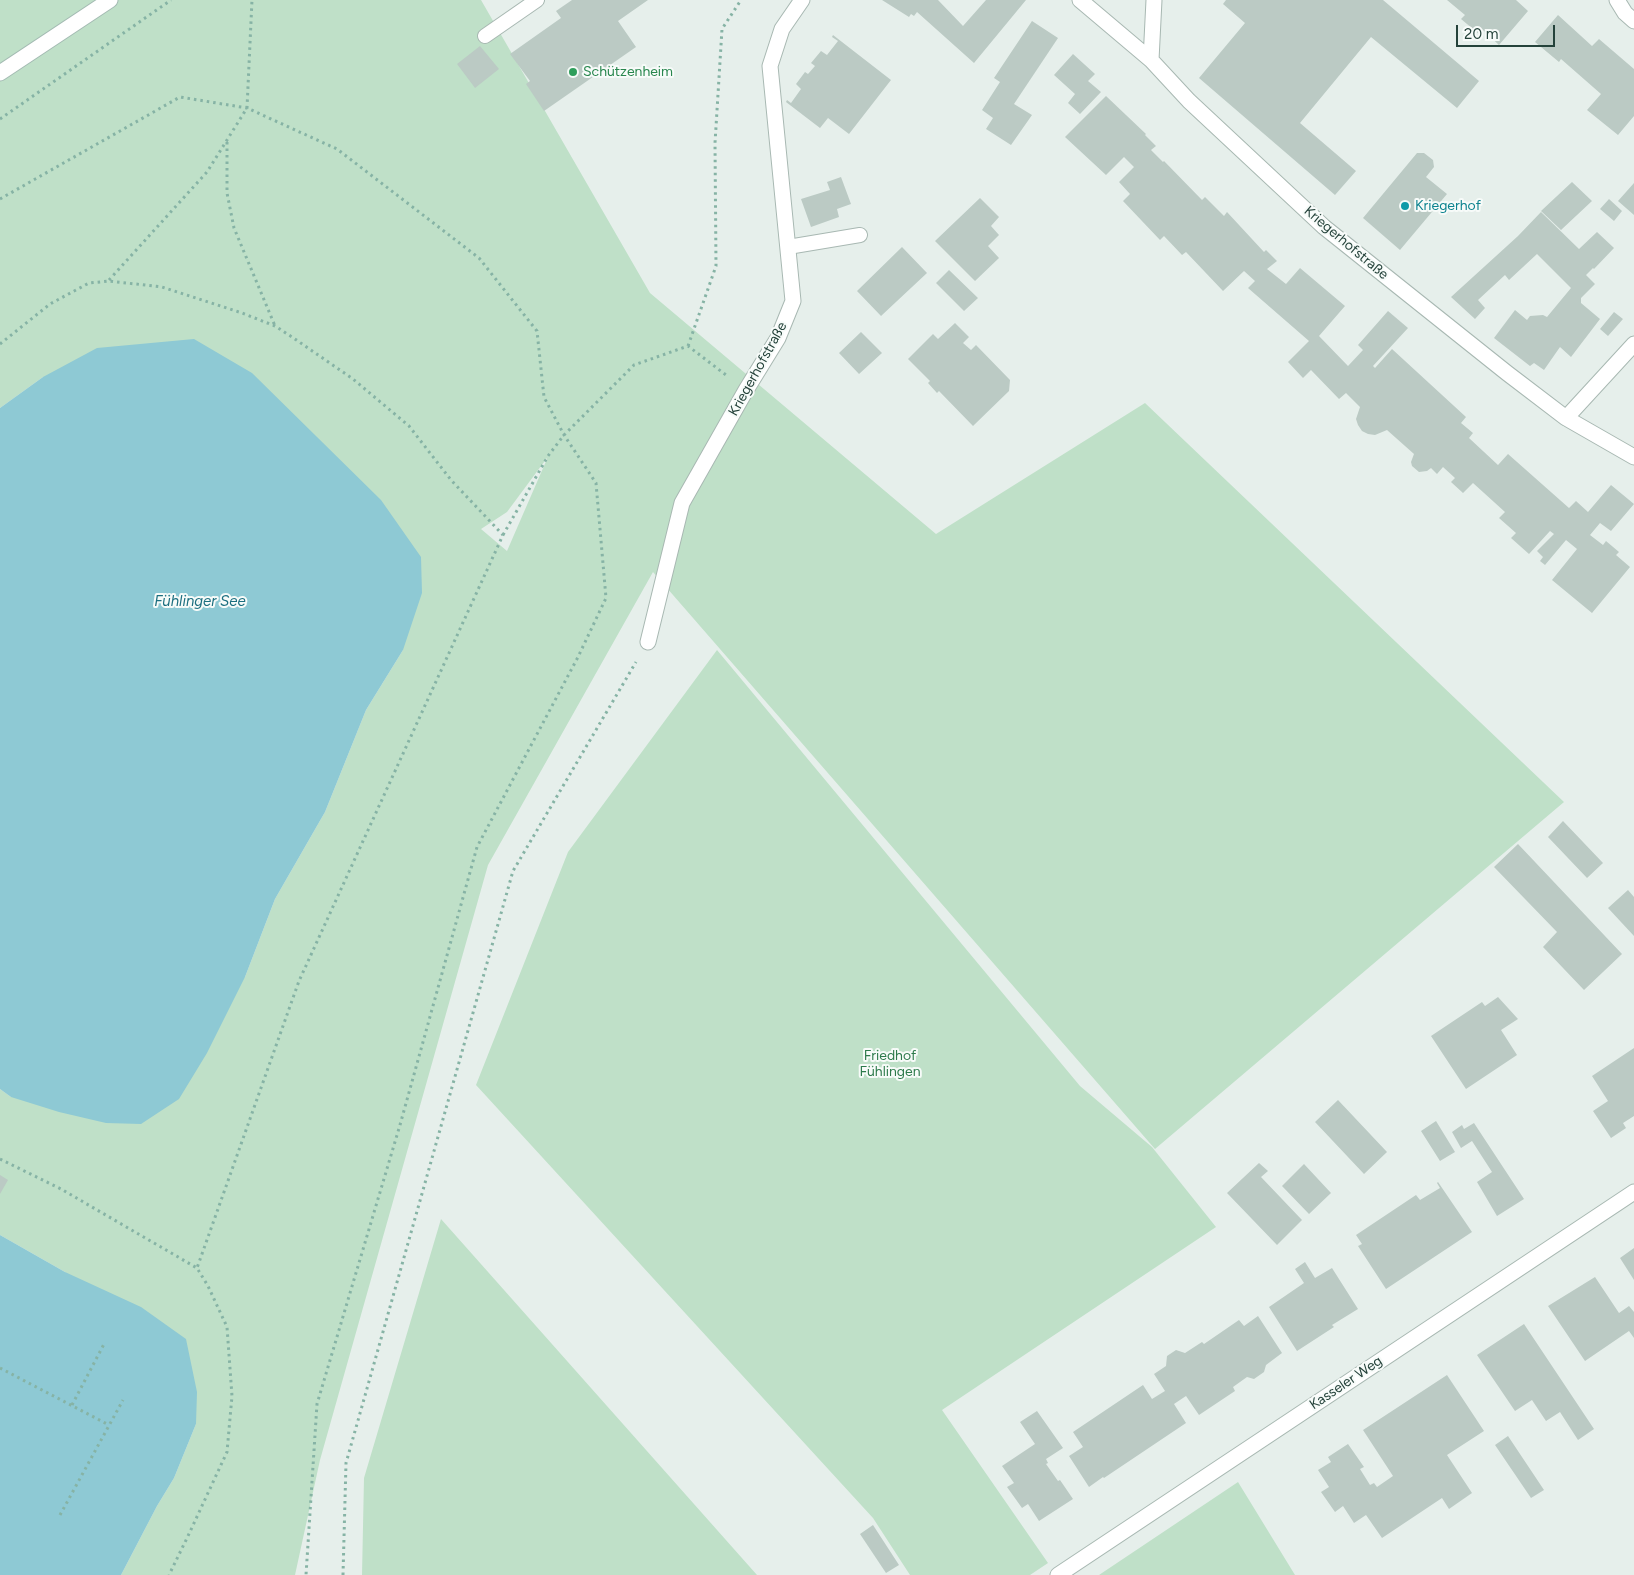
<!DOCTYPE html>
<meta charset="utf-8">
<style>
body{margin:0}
#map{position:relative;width:1634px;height:1575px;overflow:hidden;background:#e6efeb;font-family:Figtree,sans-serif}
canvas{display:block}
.scale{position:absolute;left:1456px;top:25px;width:99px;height:22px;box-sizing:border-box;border:2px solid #24423a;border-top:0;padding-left:6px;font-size:15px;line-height:18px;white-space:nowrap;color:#24423a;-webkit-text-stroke:4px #f7fbf9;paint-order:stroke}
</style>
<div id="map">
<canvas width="1634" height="1575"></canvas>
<div class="scale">20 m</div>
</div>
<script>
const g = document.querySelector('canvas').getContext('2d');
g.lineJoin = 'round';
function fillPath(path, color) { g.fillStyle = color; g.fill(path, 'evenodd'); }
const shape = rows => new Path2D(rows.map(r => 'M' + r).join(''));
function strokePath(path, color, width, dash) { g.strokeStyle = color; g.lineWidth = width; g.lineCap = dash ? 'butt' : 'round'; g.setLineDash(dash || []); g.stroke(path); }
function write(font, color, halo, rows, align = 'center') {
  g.font = font + ' Figtree,sans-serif'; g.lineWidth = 4; g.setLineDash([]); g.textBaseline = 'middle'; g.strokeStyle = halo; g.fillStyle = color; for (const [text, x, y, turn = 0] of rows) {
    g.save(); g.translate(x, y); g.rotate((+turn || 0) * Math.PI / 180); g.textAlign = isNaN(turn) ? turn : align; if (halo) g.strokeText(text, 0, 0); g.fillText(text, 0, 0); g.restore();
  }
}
fillPath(shape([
 [0,0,481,0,650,293,936,534,1145,403,1564,802,1155,1149,653,572,488,865,320,1460,295,1575,121,1575,157,1506,174,1478,196,1424,65,1272,0,1235,0,1089,11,1097,245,977,275,899,325,812,366,710,403,650,43,377,0,408],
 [547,458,547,459,507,551,481,529,507,512],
 [717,650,1080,1086,1152,1147,1216,1227,942,1410,1048,1563,1030,1575,910,1575,873,1518,476,1085,568,852],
 [441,1219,757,1575,362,1575,364,1478],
 [1238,1482,1295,1575,1099,1575]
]), '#bfe0c8');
fillPath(shape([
 [194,339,252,373,381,500,421,557,422,593,403,650,366,710,325,812,275,899,245,977,207,1053,179,1099,141,1124,106,1123,59,1112,11,1097,0,1089,0,408,43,377,97,348],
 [0,1235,65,1272,141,1307,186,1339,197,1392,196,1424,174,1478,157,1506,121,1575,0,1575]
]), '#8ec9d4');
fillPath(shape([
 [572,0,648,0,618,21,636,47,544,111,526,84,530,81,510,54,561,18,556,11],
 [882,0,938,0,963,26,986,0,1026,0,974,63,917,12,914,16,911,14,909,17],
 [1226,0,1383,0,1479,81,1457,108,1371,37,1300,123,1356,171,1335,195,1199,78,1245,23,1223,4],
 [1447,0,1516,0,1528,11,1499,45,1483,30,1479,34,1461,19,1465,15],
 [1558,15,1592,46,1599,39,1634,69,1634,116,1618,135,1587,110,1601,94,1561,59,1559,62,1535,42],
 [1032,21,1058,38,1014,104,1032,115,1011,145,986,129,993,118,982,110,1000,82,994,78],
 [833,35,891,80,849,134,828,118,820,128,786,102,787,100,791,103,801,89,796,84,805,72,808,74,815,66,811,63,821,51,827,55,838,41,832,37],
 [480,46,499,69,475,88,457,64],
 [1073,54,1095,74,1088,81,1101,92,1080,114,1068,103,1075,94,1054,75],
 [1106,96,1146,134,1145,135,1156,146,1151,150,1163,162,1164,161,1202,200,1205,197,1224,216,1227,212,1264,252,1266,250,1277,261,1267,269,1286,284,1300,268,1345,306,1319,336,1348,366,1363,350,1358,345,1388,311,1408,328,1373,366,1375,368,1392,349,1466,417,1461,423,1473,433,1469,438,1498,465,1508,454,1569,508,1576,501,1588,512,1611,485,1634,504,1611,531,1600,523,1590,535,1603,545,1606,541,1619,552,1616,555,1630,567,1592,613,1552,580,1577,549,1566,540,1545,565,1540,561,1543,557,1537,551,1554,534,1550,531,1529,554,1511,538,1516,533,1499,518,1505,512,1473,483,1463,493,1451,482,1455,478,1443,467,1437,474,1431,468,1427,471,1419,472,1412,466,1411,462,1414,454,1387,430,1375,435,1368,434,1362,431,1358,425,1356,419,1360,407,1346,393,1339,399,1311,370,1303,378,1288,362,1309,341,1248,288,1255,281,1244,271,1223,291,1186,252,1182,255,1164,236,1160,240,1123,201,1130,194,1119,182,1134,167,1124,157,1106,175,1065,137],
 [1417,153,1424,153,1433,160,1434,167,1426,177,1447,194,1400,250,1363,218],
 [841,177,851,204,837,209,839,217,811,227,801,199,830,190,827,182],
 [1572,182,1592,201,1561,230,1541,211],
 [1634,183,1634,215,1618,201],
 [980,198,999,217,991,226,999,235,988,246,999,258,975,281,935,241],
 [1609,199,1622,211,1614,221,1600,209],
 [1541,212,1579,249,1597,232,1614,248,1594,269,1593,268,1586,275,1595,284,1581,298,1581,303,1600,319,1571,357,1560,347,1544,370,1534,363,1530,366,1494,338,1515,310,1527,320,1530,316,1543,315,1547,317,1571,288,1537,254,1509,280,1505,275,1478,300,1485,308,1475,319,1451,297,1518,236],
 [902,247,927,273,881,316,857,291],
 [949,270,978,298,964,311,936,283],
 [1614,312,1623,319,1608,336,1600,329],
 [955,323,969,337,963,343,971,350,976,345,1010,380,1009,391,973,426,939,391,937,393,928,383,930,381,908,359,933,334,938,339],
 [861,332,882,353,859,374,839,353],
 [1563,821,1603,863,1587,878,1548,837],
 [1518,844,1622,954,1584,990,1543,947,1557,932,1494,867],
 [1628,890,1634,897,1634,936,1608,908],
 [1498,997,1518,1019,1501,1030,1517,1055,1466,1089,1431,1036,1482,1002,1485,1006],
 [1634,1048,1634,1116,1623,1123,1626,1128,1611,1138,1593,1111,1608,1101,1592,1076],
 [1338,1100,1387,1152,1364,1174,1315,1122],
 [1436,1121,1455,1152,1440,1161,1421,1131],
 [1474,1123,1524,1199,1497,1216,1477,1182,1492,1172,1472,1141,1461,1148,1452,1132,1462,1125,1464,1129],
 [1259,1163,1268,1171,1261,1177,1302,1220,1277,1245,1227,1193],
 [1304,1164,1331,1193,1309,1214,1282,1186],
 [0,1175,8,1180,0,1194],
 [1438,1182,1472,1232,1386,1289,1358,1246,1362,1244,1356,1235,1416,1195,1420,1200,1440,1188,1437,1183],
 [1634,1248,1634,1280,1620,1258],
 [1305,1262,1315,1278,1332,1268,1358,1309,1332,1325,1334,1327,1297,1351,1269,1307,1304,1283,1295,1269],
 [1595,1277,1619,1313,1629,1306,1634,1312,1634,1338,1629,1331,1585,1361,1548,1306],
 [1258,1316,1282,1353,1266,1365,1264,1372,1254,1379,1247,1377,1233,1387,1235,1391,1199,1415,1186,1396,1174,1404,1186,1423,1104,1478,1103,1477,1089,1487,1069,1456,1083,1447,1073,1432,1143,1385,1152,1399,1165,1391,1154,1374,1166,1366,1167,1356,1176,1350,1185,1353,1202,1342,1204,1344,1239,1320,1244,1326],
 [1524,1324,1594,1429,1578,1440,1560,1412,1546,1421,1532,1400,1515,1411,1477,1355],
 [1447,1375,1484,1431,1447,1455,1472,1493,1449,1509,1442,1498,1382,1538,1366,1515,1354,1523,1343,1506,1335,1512,1321,1492,1329,1487,1318,1470,1331,1462,1328,1457,1348,1444,1364,1467,1360,1469,1370,1485,1374,1483,1377,1487,1393,1476,1363,1430],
 [1037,1411,1063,1448,1046,1459,1048,1463,1046,1464,1058,1481,1060,1480,1073,1499,1039,1521,1028,1504,1022,1508,1007,1487,1014,1483,1002,1466,1035,1444,1020,1422],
 [1508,1436,1544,1490,1531,1498,1495,1445],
 [873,1525,899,1565,886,1573,860,1534]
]), '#bbcac4');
const lane = shape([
 [485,36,537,0],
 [788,247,860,235]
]);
const street = shape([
 [1080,0,1151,60,1189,101,1324,227,1507,373,1566,418,1634,457],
 [1617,0,1625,13,1634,21],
 [1151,60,1154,0],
 [1566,418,1634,344],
 [648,642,682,503,746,390,778,338,793,301,770,66,782,29,802,0],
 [1058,1575,1634,1192]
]);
const secondary = shape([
 [0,73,110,0]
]);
strokePath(lane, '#a8b8b2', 16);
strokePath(street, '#a8b8b2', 17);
strokePath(secondary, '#a4bbb3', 17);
strokePath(shape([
 [0,119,171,0],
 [227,142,227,193,234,228,275,326],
 [0,199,180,97,247,108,337,149,479,258,537,331,544,397,564,435,596,483,606,598,578,657,477,847,400,1125,317,1404,306,1575],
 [109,280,207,172,247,108,252,0],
 [0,344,50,304,89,283,109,281,162,287,242,313,275,326,292,337,353,379,409,426,451,480,503,535,299,981,197,1268],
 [688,346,716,266,715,143,722,29,741,0],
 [503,535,548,456,564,435,634,365,688,346,726,375],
 [0,1159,61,1189,197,1268,208,1286,227,1327,232,1396,227,1452,188,1536,169,1575],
 [0,1368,109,1425],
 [72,1405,104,1344],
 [60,1515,123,1400],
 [343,1575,346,1463,513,871,636,662]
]), '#86b3a5', 3, [2.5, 4]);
strokePath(lane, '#fff', 14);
strokePath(street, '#fff', 15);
strokePath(secondary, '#fff', 15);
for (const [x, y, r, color] of [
 [573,72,5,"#2e9e5b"],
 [1405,206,5,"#0f9aa8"]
]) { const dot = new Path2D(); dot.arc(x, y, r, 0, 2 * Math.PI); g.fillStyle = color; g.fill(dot); strokePath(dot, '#f7fbf9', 2); }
write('14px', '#27864d', '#f7fbf9', [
 ["Schützenheim",583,72]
], 'left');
write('14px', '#0d838f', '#f7fbf9', [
 ["Kriegerhof",1415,206]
], 'left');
write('14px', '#24423a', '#f7fbf9', [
 ["Kriegerhofstraße",1346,243,40],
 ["Kriegerhofstraße",758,369,-61],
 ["Kasseler Weg",1346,1383,-34]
]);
write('14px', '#2d7a4b', '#f7fbf9', [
 ["Friedhof",890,1056],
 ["Fühlingen",890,1072]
]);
write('italic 15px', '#1c6f80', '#f7fbf9', [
 ["Fühlinger See",200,602]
]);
</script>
